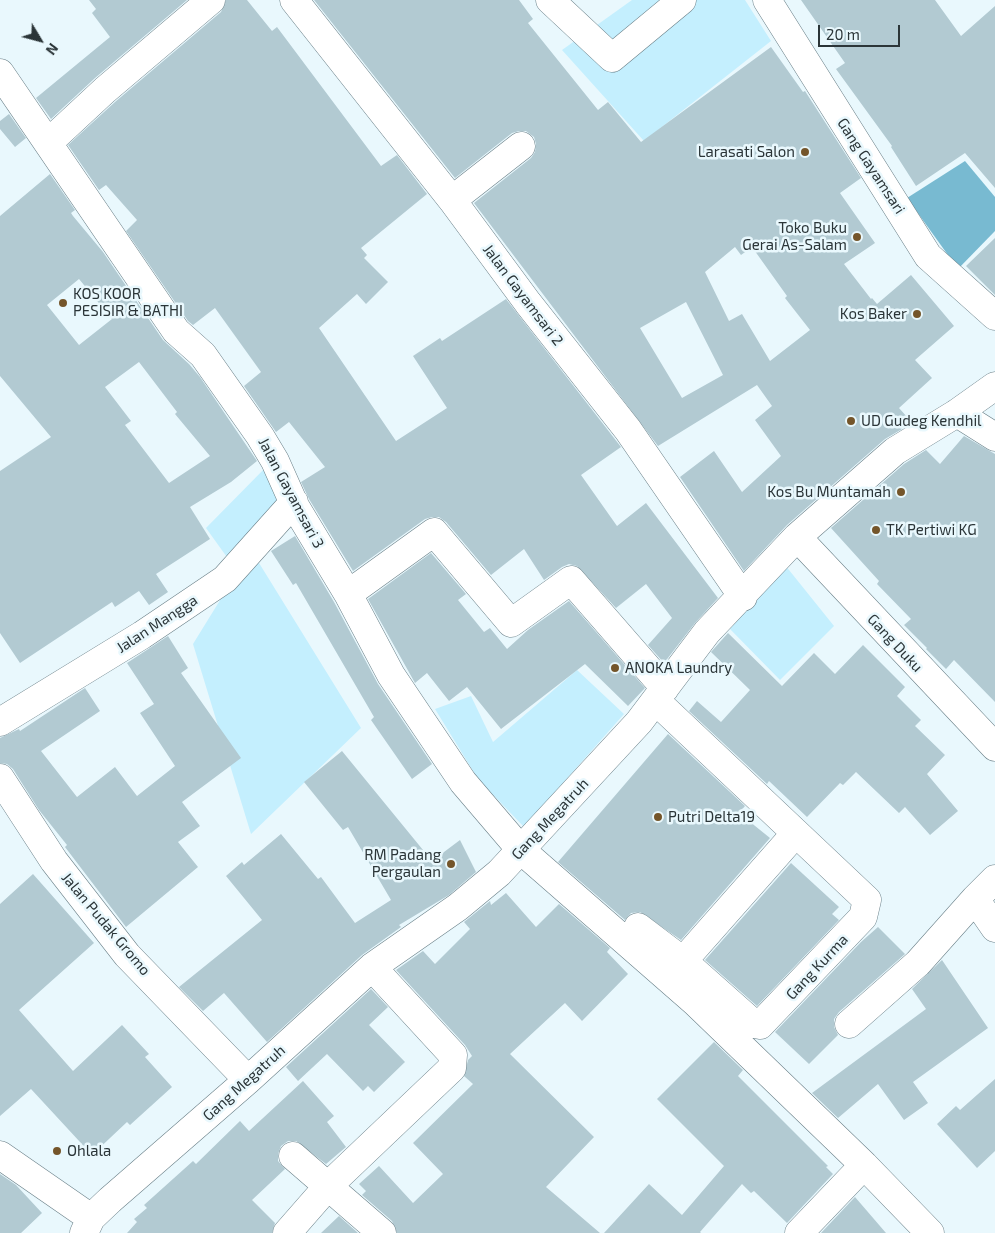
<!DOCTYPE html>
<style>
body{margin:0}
#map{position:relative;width:995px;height:1233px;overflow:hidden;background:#e9f8fd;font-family:"Exo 2",sans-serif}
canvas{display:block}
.north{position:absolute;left:15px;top:15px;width:50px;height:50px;-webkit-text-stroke:4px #e9f8fd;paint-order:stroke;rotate:127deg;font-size:14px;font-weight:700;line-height:20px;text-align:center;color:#2b3538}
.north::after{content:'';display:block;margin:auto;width:18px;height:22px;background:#2b3538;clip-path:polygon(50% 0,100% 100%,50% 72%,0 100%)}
.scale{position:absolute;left:818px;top:25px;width:82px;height:22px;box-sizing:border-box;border:2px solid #2b3538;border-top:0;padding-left:6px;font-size:15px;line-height:18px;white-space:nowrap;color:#2b3538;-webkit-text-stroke:4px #e9f8fd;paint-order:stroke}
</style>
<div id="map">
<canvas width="995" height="1233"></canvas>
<div class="north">N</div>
<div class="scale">20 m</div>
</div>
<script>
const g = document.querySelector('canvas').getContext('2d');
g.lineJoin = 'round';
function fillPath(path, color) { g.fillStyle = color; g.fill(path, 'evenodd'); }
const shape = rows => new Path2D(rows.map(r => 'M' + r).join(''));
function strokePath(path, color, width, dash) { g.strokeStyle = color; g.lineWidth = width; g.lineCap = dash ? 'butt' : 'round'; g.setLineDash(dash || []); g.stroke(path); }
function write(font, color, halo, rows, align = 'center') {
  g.font = font + ' "Exo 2",sans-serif'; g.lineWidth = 5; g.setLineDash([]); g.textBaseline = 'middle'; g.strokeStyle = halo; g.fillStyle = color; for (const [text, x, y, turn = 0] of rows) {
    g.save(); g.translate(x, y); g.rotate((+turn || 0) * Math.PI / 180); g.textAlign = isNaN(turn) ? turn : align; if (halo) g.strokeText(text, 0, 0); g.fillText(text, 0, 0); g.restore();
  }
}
fillPath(shape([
 [632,0,745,0,771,41,644,141,562,50],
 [268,465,287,496,229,560,206,528],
 [251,550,361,728,251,834,193,644],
 [785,565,834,626,780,680,730,629],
 [577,670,624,714,524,827,478,779,435,709,471,696,493,742]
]), '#c4effe');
fillPath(shape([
 [965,161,995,197,995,231,958,269,907,198]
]), '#78bad1');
fillPath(shape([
 [89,0,187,0,95,78,51,119,36,98,110,37,92,13,96,9],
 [226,0,247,0,272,31,277,27,381,166,397,155,427,194,361,248,367,255,364,258,388,282,366,304,357,294,319,328,396,441,447,408,413,356,440,338,442,341,506,299,621,447,581,475,617,526,646,503,718,598,695,623,664,663,648,645,672,618,646,584,616,608,577,566,569,564,562,567,544,580,524,549,491,575,446,522,439,517,432,517,425,519,353,571,309,499,301,482,325,467,289,422,276,432,244,386,261,372,215,308,193,325,188,321,126,231,137,220,106,185,99,190,68,145,115,102,221,12],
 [314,0,519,0,533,19,528,23,598,110,608,102,641,142,771,47,803,92,805,91,861,178,840,193,875,243,844,264,871,299,872,298,877,304,911,275,954,326,915,360,932,378,899,408,908,418,899,426,902,429,885,439,787,525,744,571,680,477,714,451,742,492,781,456,755,420,772,406,757,385,658,446,474,203,531,158,535,152,536,144,534,137,526,131,519,131,512,133,455,178],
 [735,247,741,255,752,247,787,296,785,298,810,330,770,361,742,314,729,321,705,272],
 [686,302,723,375,682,398,640,328],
 [801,0,935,0,961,36,995,6,995,188,965,153,916,186,891,147,892,146,836,69,845,63],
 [9,114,26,138,15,147,0,129,0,121],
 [50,174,75,210,71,213,73,216,103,252,163,340,189,364,200,377,257,461,231,482,190,507,210,539,156,574,168,592,149,605,139,591,115,607,112,602,20,663,0,633,0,471,51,437,0,376,0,216],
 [79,279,112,319,79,345,47,305],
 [139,362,177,412,175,414,210,456,169,483,125,425,131,421,105,387],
 [995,238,995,295,966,266],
 [964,436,995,454,995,702,954,660,946,669,926,649,927,648,904,625,911,619,877,584,879,581,831,528,904,464,926,450,940,464],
 [295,536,334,602,378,684,432,764,412,779,371,720,374,717,296,583,293,585,271,551],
 [431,553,466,594,458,600,484,632,490,628,507,649,528,630,569,601,645,688,628,706,585,664,501,729,467,687,449,701,427,673,415,683,368,599],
 [728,633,782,686,814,653,835,674,863,645,905,687,897,696,921,720,915,726,945,755,927,774,958,811,930,835,905,807,899,813,856,772,843,785,840,783,807,817,769,781,767,784,689,711,697,701,721,722,750,690,711,652],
 [168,636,188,668,181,673,241,758,182,802,200,826,178,842,198,867,126,927,65,847,67,845,39,810,13,769,7,764,0,763,0,738,19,729,20,731,85,688,100,711,41,751,77,797,115,767,137,796,175,766,140,713,154,704,127,663],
 [668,734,745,806,739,813,770,838,681,940,640,912,631,913,625,920,558,862],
 [342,751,432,861,460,840,476,872,449,895,399,925,401,927,362,955,267,1042,224,993,203,1011,179,987,262,920,226,876,242,862,244,865,281,834,318,879,321,877,355,923,391,900,348,827,343,830,304,782],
 [791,863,839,907,832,914,839,920,757,1006,705,960],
 [33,874,94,943,19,1010,73,1071,122,1025,149,1054,145,1057,172,1087,130,1125,127,1122,92,1155,31,1089,0,1116,0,904],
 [506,893,536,927,559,904,610,948,607,952,628,974,582,1021,565,1003,510,1054,594,1137,546,1187,600,1233,397,1233,392,1221,362,1195,366,1191,359,1184,379,1166,413,1203,443,1174,413,1143,473,1084,464,1076,468,1060,472,1056,465,1045,396,970,423,951,435,964,470,929,464,922,490,901,491,905],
 [878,927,905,954,839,1012,834,1019,834,1027,838,1035,809,1064,775,1032,861,942],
 [942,960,988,1028,913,1082,928,1103,904,1120,878,1084,838,1118,812,1093,926,1009,912,989],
 [371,989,388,1007,369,1025,405,1062,374,1092,368,1086,363,1091,327,1054,298,1081,286,1067],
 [714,1042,743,1070,738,1076,828,1166,826,1167,833,1174,787,1223,754,1191,751,1193,742,1184,700,1232,701,1233,604,1233,649,1184,682,1215,724,1166,657,1099],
 [995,1079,995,1151,977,1168,937,1124,956,1106,960,1110],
 [303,1081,334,1116,327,1122,346,1147,326,1164,296,1141,288,1141,281,1146,278,1154,278,1161,285,1169,252,1200,275,1223,272,1233,127,1233,137,1222,134,1219,147,1208,144,1205,193,1161,196,1164,240,1121,249,1131],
 [0,1174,16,1185,42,1213,21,1233,0,1233],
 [855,1197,886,1233,821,1233],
 [339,1216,358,1233,321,1233]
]), '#b2cad2');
const minor = shape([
 [294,0,452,200,528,303,628,430,743,597],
 [550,0,612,58,682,0],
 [767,0,928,256,995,316],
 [0,73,176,331,203,355,260,436,275,461,295,506,348,594,391,675,463,782,521,850,695,1002,864,1165,930,1233],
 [48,143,105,90,211,0],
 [452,200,521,146],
 [957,413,995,437],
 [797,537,995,747],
 [348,594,434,532,511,623,571,580,665,688],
 [0,722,142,635,225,579,294,502],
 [0,778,54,861,127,955,248,1080],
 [995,879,975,899,995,928],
 [638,927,683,961,754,1024,760,1025,863,917,867,900,656,701],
 [683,961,795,834],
 [849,1024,918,963,975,899],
 [0,1155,91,1218],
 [293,1156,382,1233],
 [84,1233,91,1218,110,1200,248,1080,372,967,458,907,499,873,639,722,707,632,797,537,895,451,957,413,995,386],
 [287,1233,329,1185,452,1068,453,1055,372,967],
 [799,1233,864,1165]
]);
strokePath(minor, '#697f87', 29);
strokePath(minor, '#fff', 28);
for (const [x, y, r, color] of [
 [805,152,5,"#74552a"],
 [857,237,5,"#74552a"],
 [63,303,5,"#74552a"],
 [917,314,5,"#74552a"],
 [851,421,5,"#74552a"],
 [901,492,5,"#74552a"],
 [876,530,5,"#74552a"],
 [615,668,5,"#74552a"],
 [658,817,5,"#74552a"],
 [451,864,5,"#74552a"],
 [57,1151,5,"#74552a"]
]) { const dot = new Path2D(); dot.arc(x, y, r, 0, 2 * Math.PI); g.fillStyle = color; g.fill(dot); strokePath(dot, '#e9f8fd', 2); }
write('15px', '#2b3538', '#e9f8fd', [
 ["Larasati Salon",795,152,"right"],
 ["Toko Buku",847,228,"right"],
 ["Gerai As-Salam",847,245,"right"],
 ["KOS KOOR",73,294],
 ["PESISIR & BATHI",73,311],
 ["Kos Baker",907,314,"right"],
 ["UD Gudeg Kendhil",861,421],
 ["Kos Bu Muntamah",891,492,"right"],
 ["TK Pertiwi KG",886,530],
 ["ANOKA Laundry",625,668],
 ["Putri Delta19",668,817],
 ["RM Padang",441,855,"right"],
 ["Pergaulan",441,872,"right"],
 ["Ohlala",67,1151]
], 'left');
write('15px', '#2b3538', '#e9f8fd', [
 ["Gang Gayamsari",871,166,57],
 ["Jalan Gayamsari 2",523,295,53],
 ["Jalan Gayamsari 3",291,493,62],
 ["Jalan Mangga",157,624,-33],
 ["Gang Duku",895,643,47],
 ["Gang Megatruh",550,819,-47],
 ["Jalan Pudak Gromo",106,924,50],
 ["Gang Kurma",817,967,-47],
 ["Gang Megatruh",244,1083,-42]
]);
</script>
